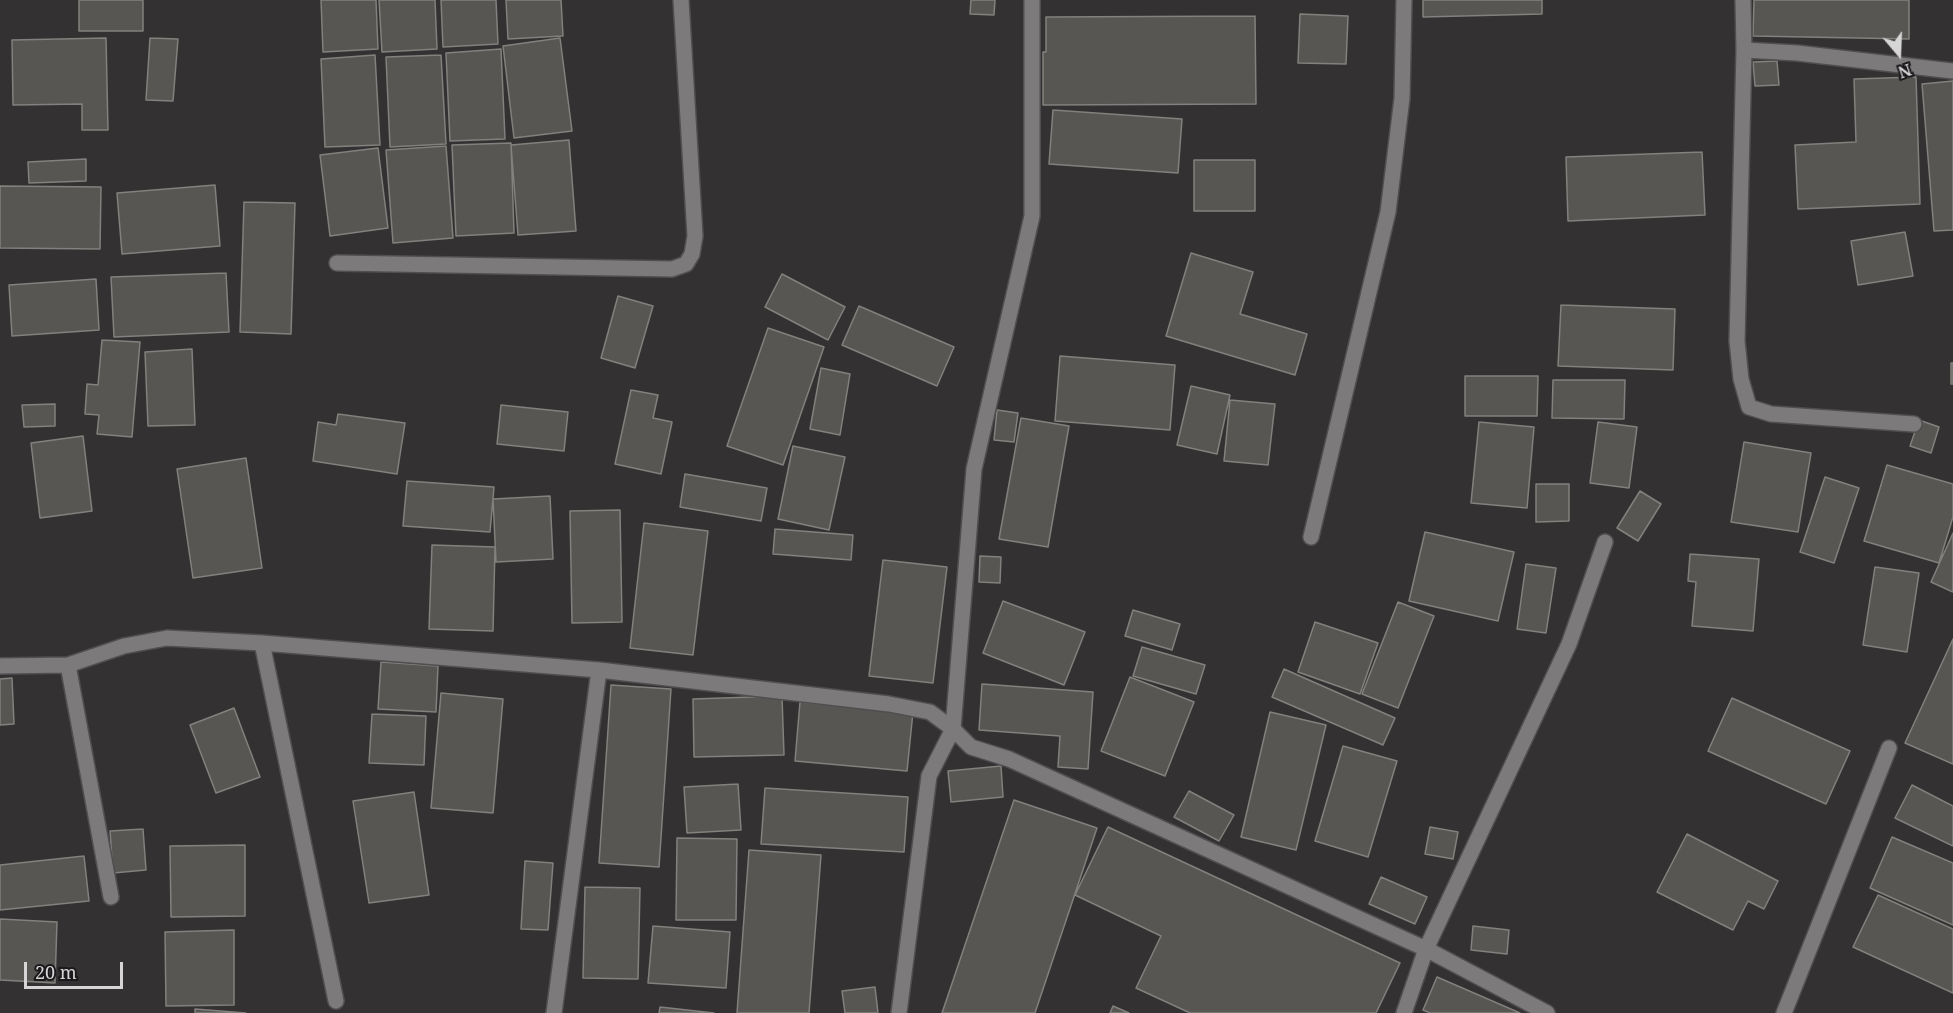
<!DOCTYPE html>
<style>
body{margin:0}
#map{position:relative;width:1953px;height:1013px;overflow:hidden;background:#343133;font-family:"Noto Serif",serif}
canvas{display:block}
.north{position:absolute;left:1869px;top:24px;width:60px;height:60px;-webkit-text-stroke:4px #1b191b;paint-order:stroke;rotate:161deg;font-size:16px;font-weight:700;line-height:24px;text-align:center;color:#d7d6d7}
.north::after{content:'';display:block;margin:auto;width:21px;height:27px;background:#d7d6d7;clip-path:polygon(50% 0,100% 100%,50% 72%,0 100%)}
.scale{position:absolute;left:24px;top:962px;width:99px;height:27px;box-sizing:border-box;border:3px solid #d7d6d7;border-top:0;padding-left:8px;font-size:18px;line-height:21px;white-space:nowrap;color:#d7d6d7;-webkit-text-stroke:4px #1b191b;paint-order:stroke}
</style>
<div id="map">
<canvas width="1953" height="1013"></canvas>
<div class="north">N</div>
<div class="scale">20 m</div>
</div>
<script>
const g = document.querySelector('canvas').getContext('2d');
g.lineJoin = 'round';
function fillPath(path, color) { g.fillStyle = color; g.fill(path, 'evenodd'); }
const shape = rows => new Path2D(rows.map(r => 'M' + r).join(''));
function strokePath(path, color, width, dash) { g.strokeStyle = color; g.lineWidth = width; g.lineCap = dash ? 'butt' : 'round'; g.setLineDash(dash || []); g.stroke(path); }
const building = shape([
 [79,0,143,0,143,31,79,31,79,0],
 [321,0,376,0,378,49,323,52,321,0],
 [379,0,435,0,437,49,382,52,379,0],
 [441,0,496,0,498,44,443,47,441,0],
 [506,0,561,0,563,36,508,39,506,0],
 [971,0,995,0,994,15,970,14,971,0],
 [1423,0,1542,0,1542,14,1423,17,1423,0],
 [1754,0,1909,0,1909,39,1753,36,1754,0],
 [1300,14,1348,16,1346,64,1298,63,1300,14],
 [1255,16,1256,104,1043,105,1043,52,1046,52,1046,17,1255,16],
 [106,38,108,130,82,130,82,104,13,105,12,40,106,38],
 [150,38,178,39,173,101,146,100,150,38],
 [560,38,572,131,514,138,503,46,560,38],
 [501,49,505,139,450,141,446,53,501,49],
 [375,55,380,145,325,147,321,59,375,55],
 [441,55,446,144,390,147,386,57,441,55],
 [1777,61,1779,85,1755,86,1753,62,1777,61],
 [1916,77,1920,204,1798,209,1795,145,1856,142,1854,79,1916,77],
 [1953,81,1953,230,1934,231,1922,84,1953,81],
 [1053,110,1182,119,1178,173,1049,164,1053,110],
 [569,140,576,231,518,235,511,145,569,140],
 [511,143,514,233,456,236,452,145,511,143],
 [446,146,453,238,393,243,386,150,446,146],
 [378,148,388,228,330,236,320,155,378,148],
 [1702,152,1705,215,1568,221,1566,157,1702,152],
 [86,159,86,181,29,183,28,162,86,159],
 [1194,160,1255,160,1255,211,1194,211,1194,160],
 [215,185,220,246,122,254,117,193,215,185],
 [0,186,101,187,100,249,0,248,0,186],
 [244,202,295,203,291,334,240,332,244,202],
 [1905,232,1913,276,1858,285,1851,241,1905,232],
 [1191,253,1253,272,1240,314,1307,334,1295,375,1166,336,1191,253],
 [226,273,229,332,114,337,111,277,226,273],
 [782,274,845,307,828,340,765,307,782,274],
 [96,279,99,330,12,336,9,285,96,279],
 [618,296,653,306,635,368,601,358,618,296],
 [1561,305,1675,309,1673,370,1558,366,1561,305],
 [859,306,954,347,937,386,842,345,859,306],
 [768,328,824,347,783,465,727,446,768,328],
 [102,340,140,342,132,437,97,434,99,415,85,414,87,384,98,385,102,340],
 [192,349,195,425,148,426,145,352,192,349],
 [1060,356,1175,365,1170,430,1055,421,1060,356],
 [1951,363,1953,363,1953,384,1951,384,1951,363],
 [821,368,850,374,840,435,810,429,821,368],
 [1465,376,1538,376,1537,416,1465,416,1465,376],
 [1553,380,1625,380,1624,419,1552,418,1553,380],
 [1191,386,1230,395,1217,454,1177,445,1191,386],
 [631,390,658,395,653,418,672,422,661,474,615,464,631,390],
 [1230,400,1275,404,1268,465,1224,461,1230,400],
 [55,404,55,426,24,427,22,405,55,404],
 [501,405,568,412,564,451,497,444,501,405],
 [997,410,1018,413,1014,442,994,440,997,410],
 [338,414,405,423,397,474,313,461,318,422,336,425,338,414],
 [1021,418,1069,426,1048,547,999,539,1021,418],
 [1919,420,1939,427,1931,453,1910,446,1919,420],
 [1479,422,1534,427,1527,508,1471,503,1479,422],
 [1598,422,1637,427,1629,488,1590,483,1598,422],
 [83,436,92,511,40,518,31,443,83,436],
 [1744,442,1811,453,1798,532,1731,522,1744,442],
 [793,446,845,457,829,530,778,519,793,446],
 [246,458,262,568,193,578,177,469,246,458],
 [1887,465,1953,484,1953,517,1939,563,1864,541,1887,465],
 [685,474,767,488,761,521,680,507,685,474],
 [1825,477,1859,488,1834,563,1800,552,1825,477],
 [407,481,494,487,490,532,403,526,407,481],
 [1536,484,1569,484,1569,521,1536,522,1536,484],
 [1640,491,1661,504,1638,541,1617,528,1640,491],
 [550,496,553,559,496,562,493,499,550,496],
 [620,510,622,622,572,623,570,511,620,510],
 [644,523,708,531,693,655,630,648,644,523],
 [775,529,853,535,851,560,773,554,775,529],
 [1425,532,1514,552,1498,621,1409,601,1425,532],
 [1953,533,1953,592,1931,582,1953,533],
 [432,545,495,547,493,631,429,629,432,545],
 [1690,554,1759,559,1753,631,1692,626,1696,582,1688,581,1690,554],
 [980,556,1001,557,1000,583,979,582,980,556],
 [883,560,947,567,933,683,869,676,883,560],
 [1526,564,1556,568,1546,633,1517,629,1526,564],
 [1875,567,1919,573,1907,652,1863,645,1875,567],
 [1003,601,1085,632,1064,685,983,653,1003,601],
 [1398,602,1434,616,1398,708,1362,694,1398,602],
 [1133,610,1180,624,1172,650,1125,636,1133,610],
 [1315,622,1378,643,1360,694,1298,672,1315,622],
 [1953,639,1953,764,1905,743,1953,639],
 [1142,647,1205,665,1196,694,1133,676,1142,647],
 [381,662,438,666,436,712,378,709,381,662],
 [1284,669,1395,718,1383,745,1272,697,1284,669],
 [1130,677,1194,702,1165,776,1101,751,1130,677],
 [12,678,14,724,0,725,0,679,12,678],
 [982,684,1093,692,1088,769,1058,767,1060,736,979,730,982,684],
 [611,685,671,689,659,867,599,863,611,685],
 [441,693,503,699,493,813,431,808,441,693],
 [782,696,784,755,694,757,693,699,782,696],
 [1732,698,1850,751,1826,804,1708,751,1732,698],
 [800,702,913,712,907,771,795,761,800,702],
 [234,708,260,777,216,793,190,725,234,708],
 [1270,712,1326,725,1296,850,1241,837,1270,712],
 [372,714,426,716,424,765,369,763,372,714],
 [1343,746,1397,761,1368,857,1315,841,1343,746],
 [1001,766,1003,797,951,802,948,771,1001,766],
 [738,784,741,830,687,833,684,787,738,784],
 [1912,785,1953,806,1953,846,1895,818,1912,785],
 [765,788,908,797,904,852,761,844,765,788],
 [1189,791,1234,815,1219,841,1174,817,1189,791],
 [414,792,429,895,369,903,353,801,414,792],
 [1014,800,1097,828,1035,1013,942,1013,1014,800],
 [1108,827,1400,963,1376,1013,1190,1013,1136,988,1161,936,1075,895,1108,827],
 [1430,827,1458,832,1453,859,1425,854,1430,827],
 [143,829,146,870,113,873,110,831,143,829],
 [1687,834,1778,881,1764,909,1748,901,1733,930,1657,892,1687,834],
 [1892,837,1953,863,1953,925,1870,888,1892,837],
 [677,838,737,839,736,920,676,920,677,838],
 [245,845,245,916,171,917,170,846,245,845],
 [749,850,821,855,809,1013,737,1013,749,850],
 [84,856,89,901,0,910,0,865,84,856],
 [525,861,553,863,548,930,521,929,525,861],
 [1381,877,1427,897,1415,924,1369,904,1381,877],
 [585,887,640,888,638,979,583,978,585,887],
 [1878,895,1953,929,1953,993,1853,947,1878,895],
 [0,919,57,922,55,983,0,980,0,919],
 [653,926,730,932,726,988,648,983,653,926],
 [1473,926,1509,930,1507,954,1471,950,1473,926],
 [234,930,234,1005,166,1006,165,932,234,930],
 [1437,977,1520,1013,1430,1013,1423,1010,1437,977],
 [875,987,878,1013,845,1013,842,991,875,987],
 [1113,1006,1129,1013,1110,1013,1113,1006],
 [660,1007,714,1013,659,1013,660,1007],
 [195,1009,246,1013,195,1013,195,1009]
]);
fillPath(building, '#575653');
strokePath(building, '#81817d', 1.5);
const minor = shape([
 [1743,0,1744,50,1737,341,1741,379,1749,407,1771,414,1914,424],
 [1744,50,1797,53,1953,71],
 [337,263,672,269,686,264,692,254,695,236,681,0],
 [1311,537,1388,212,1402,98,1404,0],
 [262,643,336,1001],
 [68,665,111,897],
 [0,666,68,665,124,646,167,638,262,643,599,670,889,704,930,712,953,729,974,469,1032,216,1032,0],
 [554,1013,599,670],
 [899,1013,929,776,953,729,971,747,1009,759,1426,949,1547,1013],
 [1404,1013,1426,949,1569,644,1605,542],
 [1784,1013,1889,748]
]);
strokePath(minor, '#504e50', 18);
strokePath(minor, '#7d7a7c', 15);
</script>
